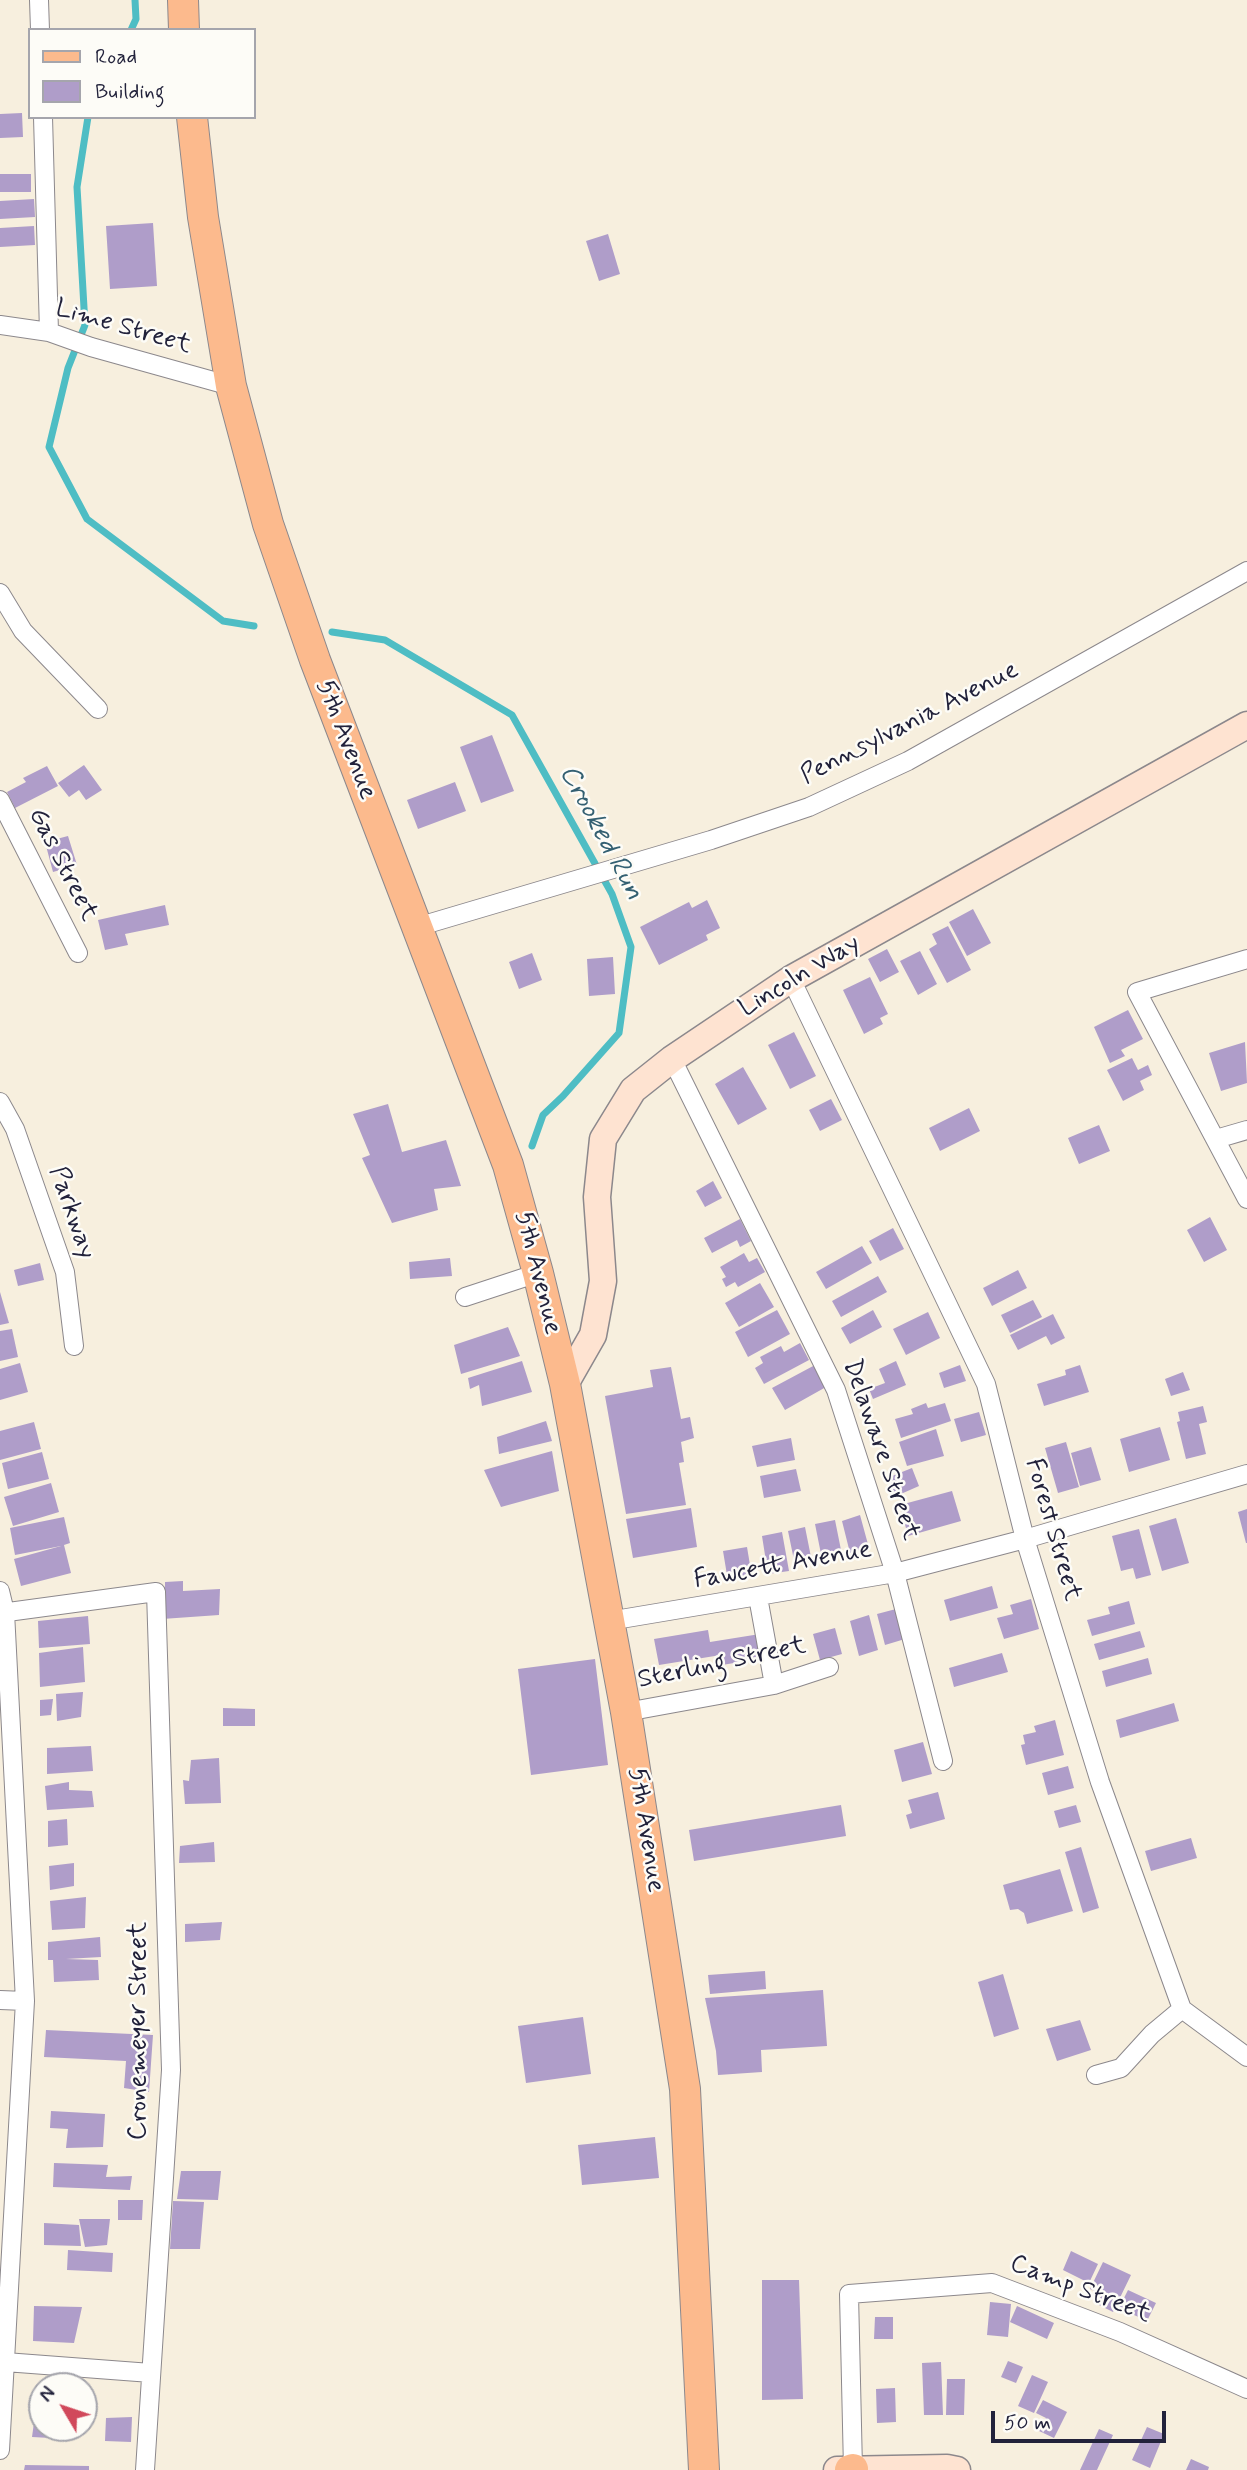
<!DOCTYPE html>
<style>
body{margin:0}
#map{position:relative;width:1247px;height:2470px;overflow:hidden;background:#f7efde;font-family:Mynerve,sans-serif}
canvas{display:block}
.legend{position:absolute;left:28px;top:28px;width:228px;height:91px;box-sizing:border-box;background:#fdfcf7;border:2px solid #a5a5ac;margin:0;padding:9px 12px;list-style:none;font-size:21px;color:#22223b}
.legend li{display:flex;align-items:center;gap:14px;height:35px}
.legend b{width:35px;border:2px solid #a5a5ac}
.north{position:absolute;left:28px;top:2372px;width:70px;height:70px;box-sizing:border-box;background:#fdfcf7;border:2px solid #a5a5ac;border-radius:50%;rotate:309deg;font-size:19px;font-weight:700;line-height:28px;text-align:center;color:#22223b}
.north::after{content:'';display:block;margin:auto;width:24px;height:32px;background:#d1495b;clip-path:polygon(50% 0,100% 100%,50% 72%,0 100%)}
.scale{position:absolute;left:991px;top:2411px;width:175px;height:32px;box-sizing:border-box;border:4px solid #22223b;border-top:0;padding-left:9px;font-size:21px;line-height:24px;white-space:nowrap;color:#22223b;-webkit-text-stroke:5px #fdfcf7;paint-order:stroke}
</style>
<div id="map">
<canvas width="1247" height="2470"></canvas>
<ul class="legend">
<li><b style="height:9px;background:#fcba8d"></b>Road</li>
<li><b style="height:19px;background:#af9dc9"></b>Building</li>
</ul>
<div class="north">N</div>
<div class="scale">50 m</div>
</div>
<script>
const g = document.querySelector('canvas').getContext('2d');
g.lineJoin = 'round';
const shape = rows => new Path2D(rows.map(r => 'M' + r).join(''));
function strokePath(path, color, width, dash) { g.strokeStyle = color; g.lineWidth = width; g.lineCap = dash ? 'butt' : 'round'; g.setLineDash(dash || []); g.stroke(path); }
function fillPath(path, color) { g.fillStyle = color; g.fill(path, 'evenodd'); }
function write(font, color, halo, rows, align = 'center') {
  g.font = font + ' Mynerve,sans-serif'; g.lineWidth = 5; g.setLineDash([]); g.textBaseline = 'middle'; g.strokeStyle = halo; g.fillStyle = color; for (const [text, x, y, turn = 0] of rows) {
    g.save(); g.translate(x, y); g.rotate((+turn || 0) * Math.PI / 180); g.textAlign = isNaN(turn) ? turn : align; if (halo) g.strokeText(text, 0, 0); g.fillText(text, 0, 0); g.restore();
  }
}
strokePath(shape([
 [131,30,136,19,135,0],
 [88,117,77,187,85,325,68,368,49,447,87,519,223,621,254,626],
 [332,632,385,640,512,715,612,894,631,947,619,1033,563,1096,543,1115,532,1146]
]), '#4ebdc4', 7);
fillPath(shape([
 [22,113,23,137,0,138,0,114],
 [0,174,31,174,31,192,0,192],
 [34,199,35,217,0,219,0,201],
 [153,223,157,286,110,289,106,226],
 [34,226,35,245,0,247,0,228],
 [608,234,620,274,599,281,586,241],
 [492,735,514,791,481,803,460,747],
 [84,765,102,790,86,800,79,790,69,797,58,783],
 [47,766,58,786,15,808,7,792,26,782,23,778],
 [455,782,466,811,418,829,407,800],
 [68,836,77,865,53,872,45,842],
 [707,900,720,928,706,935,708,940,659,965,640,927,689,902,692,908],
 [165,905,169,925,125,934,128,945,105,950,98,920],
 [973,909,991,943,967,956,949,922],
 [948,926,971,970,947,983,929,949,937,944,932,934],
 [887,949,899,972,880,982,868,959],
 [920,951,937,984,918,995,900,961],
 [532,953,542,980,519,989,509,962],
 [613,957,615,994,589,996,587,959],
 [870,977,888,1014,880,1018,883,1024,864,1034,843,990],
 [1128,1010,1143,1039,1121,1050,1125,1056,1110,1063,1094,1027],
 [794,1032,816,1076,790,1089,768,1045],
 [1245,1042,1247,1083,1221,1091,1209,1053],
 [1132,1058,1138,1070,1148,1065,1152,1075,1140,1081,1144,1090,1123,1101,1107,1070],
 [743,1067,767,1109,738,1125,715,1084],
 [831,1099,842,1120,820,1131,809,1110],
 [388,1104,402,1152,446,1140,461,1186,434,1189,438,1210,392,1223,362,1158,370,1155,353,1114],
 [969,1108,980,1131,940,1151,929,1128],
 [1099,1125,1110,1151,1079,1164,1068,1138],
 [713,1181,722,1198,705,1207,696,1191],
 [1210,1217,1227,1250,1204,1262,1187,1230],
 [740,1219,751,1241,740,1247,737,1240,712,1253,704,1238],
 [893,1228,904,1249,880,1261,869,1241],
 [862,1246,872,1263,826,1289,816,1272],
 [744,1253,749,1262,757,1258,765,1272,738,1287,735,1282,726,1287,722,1279,726,1277,720,1267],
 [450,1258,452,1276,410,1279,409,1262],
 [40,1263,44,1280,18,1286,14,1270],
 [1018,1270,1027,1288,992,1306,983,1288],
 [878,1276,887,1292,841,1317,832,1301],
 [760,1283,774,1307,739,1327,725,1303],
 [0,1292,9,1323,0,1325],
 [1033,1300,1042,1317,1010,1333,1001,1315],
 [777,1310,790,1334,748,1357,735,1332],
 [873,1310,882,1327,850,1344,841,1328],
 [928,1312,940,1338,906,1355,893,1329],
 [1053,1314,1065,1338,1051,1345,1046,1336,1018,1350,1010,1335],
 [508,1327,520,1356,461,1374,454,1345],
 [12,1329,18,1357,0,1361,0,1331],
 [800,1343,809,1360,764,1384,755,1368,763,1363,760,1357,781,1346,784,1352],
 [522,1361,532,1392,482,1406,479,1385,470,1389,468,1378],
 [896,1361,906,1385,873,1399,869,1389,885,1383,879,1369],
 [20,1363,28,1392,0,1400,0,1369],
 [815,1365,826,1387,785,1410,772,1388],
 [960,1365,966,1381,944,1388,939,1373],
 [1080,1365,1089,1392,1044,1406,1037,1384,1066,1375,1065,1370],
 [671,1367,681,1419,690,1417,694,1438,681,1442,684,1462,679,1463,686,1505,626,1514,605,1396,653,1387,650,1370],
 [1183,1372,1190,1390,1171,1396,1165,1379],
 [926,1403,928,1408,945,1403,951,1421,901,1438,895,1419,913,1414,911,1409],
 [1203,1406,1207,1422,1199,1424,1206,1454,1186,1459,1177,1422,1180,1421,1178,1412],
 [979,1412,986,1435,961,1442,954,1419],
 [546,1421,552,1441,499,1454,497,1437],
 [34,1422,41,1449,0,1460,0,1431],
 [1160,1427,1170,1460,1129,1472,1120,1439],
 [936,1429,944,1456,907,1466,899,1442],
 [791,1438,795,1460,757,1467,752,1446],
 [1066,1442,1079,1487,1058,1493,1045,1448],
 [1091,1447,1101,1480,1080,1486,1071,1453],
 [552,1451,559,1491,501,1507,484,1470],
 [42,1452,49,1479,8,1489,2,1463],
 [912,1468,919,1486,894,1497,887,1478],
 [796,1469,801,1491,764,1498,760,1476],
 [51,1483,59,1512,13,1526,4,1497],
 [952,1491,961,1521,908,1536,900,1505],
 [691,1508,697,1547,633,1558,626,1519],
 [1247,1509,1247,1543,1246,1543,1238,1512],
 [860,1515,869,1548,850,1553,842,1521],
 [64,1517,70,1543,64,1545,71,1573,21,1586,14,1559,61,1546,15,1555,10,1528],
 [1176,1518,1189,1563,1162,1571,1149,1526],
 [835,1520,842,1555,822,1559,815,1524],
 [805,1527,812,1562,795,1565,788,1531],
 [1139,1529,1151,1575,1136,1579,1133,1568,1121,1571,1112,1536],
 [782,1532,789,1571,768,1574,762,1536],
 [747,1547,752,1577,728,1581,723,1551],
 [183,1581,183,1591,220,1589,219,1615,162,1619,160,1593,165,1594,165,1582],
 [992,1586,998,1608,950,1621,944,1600],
 [1031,1599,1039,1629,1004,1639,997,1618,1013,1614,1010,1605],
 [1129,1601,1135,1624,1092,1636,1087,1620,1110,1614,1108,1607],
 [896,1609,905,1639,885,1645,877,1614],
 [869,1615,878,1650,859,1656,850,1621],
 [88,1616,90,1644,39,1648,38,1621],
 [835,1628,842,1654,820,1660,813,1634],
 [708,1630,710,1642,760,1634,764,1658,722,1665,721,1655,659,1665,654,1639],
 [1140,1631,1145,1647,1099,1660,1094,1644],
 [83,1647,85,1682,40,1687,39,1653],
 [1002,1653,1008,1672,954,1687,949,1668],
 [1148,1658,1152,1674,1106,1687,1102,1671],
 [595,1659,608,1765,531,1775,518,1669],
 [83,1692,81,1717,57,1721,56,1694],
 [53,1699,51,1715,40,1716,40,1700],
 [1174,1703,1179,1721,1120,1738,1116,1720],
 [223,1708,255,1709,255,1726,223,1726],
 [1055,1720,1064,1755,1026,1765,1021,1745,1025,1744,1023,1735,1036,1732,1034,1726],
 [923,1742,932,1774,902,1782,894,1750],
 [91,1746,93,1771,47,1774,47,1748],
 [219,1758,221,1803,185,1804,183,1780,189,1781,191,1760],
 [1068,1766,1074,1788,1048,1795,1042,1773],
 [69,1782,69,1790,92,1791,94,1807,47,1810,45,1786],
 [938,1792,945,1819,910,1829,906,1815,912,1813,908,1800],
 [841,1805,846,1836,694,1861,689,1830],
 [1076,1805,1081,1822,1059,1828,1054,1811],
 [67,1819,68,1845,48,1847,48,1821],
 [1191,1838,1197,1858,1151,1871,1145,1851],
 [214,1842,215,1862,179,1863,180,1846],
 [1081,1847,1099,1908,1083,1913,1065,1852],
 [74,1863,74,1886,50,1890,49,1866],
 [1060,1869,1073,1911,1027,1924,1024,1913,1018,1909,1010,1910,1003,1885],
 [86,1897,85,1928,52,1930,50,1901],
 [222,1922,220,1940,185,1942,185,1924],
 [100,1937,101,1957,66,1959,98,1960,99,1980,54,1982,53,1960,48,1960,48,1942],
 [765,1971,766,1989,710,1994,708,1975],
 [1003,1974,1019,2029,994,2037,978,1982],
 [823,1990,827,2046,761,2050,762,2072,718,2075,716,2051,705,1998],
 [583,2017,591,2074,526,2083,518,2026],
 [1080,2020,1091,2050,1057,2061,1046,2029],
 [46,2030,153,2035,149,2092,124,2088,126,2061,44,2057],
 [51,2111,105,2114,103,2147,66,2148,68,2129,50,2128],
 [655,2137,659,2178,582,2185,578,2145],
 [54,2163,108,2165,106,2177,132,2176,130,2190,53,2187],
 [181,2171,221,2171,218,2200,177,2199],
 [118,2200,143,2200,142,2220,118,2220],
 [173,2201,204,2202,200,2249,170,2249],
 [79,2219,110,2219,107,2245,85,2247],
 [44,2223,79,2225,81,2246,44,2245],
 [68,2250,113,2253,112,2272,67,2270],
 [1071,2251,1098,2264,1089,2283,1063,2270],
 [1103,2262,1131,2275,1113,2312,1097,2304,1102,2294,1090,2289],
 [762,2280,799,2280,803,2399,762,2400],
 [1128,2290,1156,2303,1147,2321,1119,2308],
 [990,2302,1011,2304,1008,2337,987,2335],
 [34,2306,82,2307,74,2343,33,2341],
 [1017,2306,1054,2323,1047,2339,1010,2322],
 [875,2317,893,2317,893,2339,874,2339],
 [1008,2361,1023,2367,1016,2383,1001,2377],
 [941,2362,943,2415,924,2415,922,2363],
 [1032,2375,1048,2382,1034,2413,1018,2406],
 [947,2379,965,2379,964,2415,946,2415],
 [895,2388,896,2422,877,2423,876,2389],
 [1043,2400,1067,2412,1054,2438,1039,2431,1046,2418,1036,2413],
 [42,2407,42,2428,69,2428,69,2439,32,2437,36,2408],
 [132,2417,131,2442,105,2441,106,2418],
 [1147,2427,1164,2434,1150,2468,1132,2460],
 [1099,2429,1113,2435,1097,2470,1080,2470],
 [1191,2459,1209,2467,1208,2470,1186,2470],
 [25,2465,89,2466,89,2470,24,2470]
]), '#af9dc9');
const minor = shape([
 [39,0,40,30],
 [43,117,49,332],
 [0,325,49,332,91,347,231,386],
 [0,593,23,631,98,709],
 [0,800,78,953],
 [417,927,711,840,809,807,908,761,1247,571],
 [1247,959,1137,992,1247,1199],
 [791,979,986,1384,1025,1539,1100,1782,1182,2009],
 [672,1059,836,1390,895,1573,943,1761],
 [0,1102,15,1129,65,1272,74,1346],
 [1216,1139,1247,1130],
 [465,1297,538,1273],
 [0,1591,5,1612,25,2001,0,2450],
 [758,1597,774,1685],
 [0,1613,156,1592,171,2070,145,2470],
 [609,1621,895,1573,1025,1539,1247,1474],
 [626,1712,774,1685,829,1667],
 [0,2000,25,2001],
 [1182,2009,1247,2057],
 [1096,2075,1121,2068,1152,2034,1182,2009],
 [5,2362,151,2373],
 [853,2469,849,2294,992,2283,1120,2332,1247,2389]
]);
const secondary = shape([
 [565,1384,593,1335,603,1281,597,1197,603,1139,633,1090,672,1059,791,979,1247,725],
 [837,2470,947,2468,957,2470]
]);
const primary = shape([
 [183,0,184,30],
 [192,117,203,217,231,386,268,524,315,660,508,1165,538,1273,565,1384,626,1712,685,2089,704,2470],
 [850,2470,853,2469]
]);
strokePath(minor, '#8c888c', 20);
strokePath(secondary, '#8c888c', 29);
strokePath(primary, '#8c888c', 32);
strokePath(minor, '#fff', 18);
strokePath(secondary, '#fee3d1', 26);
strokePath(primary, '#fcba8d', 30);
write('26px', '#22223b', '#fdfcf7', [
 ["Lime Street",123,328,16],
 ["Pennsylvania Avenue",910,724,-27],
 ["5th Avenue",345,740,69],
 ["Gas Street",62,865,63],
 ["Lincoln Way",800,977,-31],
 ["Parkway",71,1213,71],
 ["5th Avenue",537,1273,76],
 ["Delaware Street",880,1450,71],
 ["Forest Street",1052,1530,74],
 ["Fawcett Avenue",783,1566,-10],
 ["Sterling Street",722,1664,-12],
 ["5th Avenue",645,1830,81],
 ["Cronemeyer Street",140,2031,-90],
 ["Camp Street",1080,2290,21]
]);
write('italic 28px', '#346072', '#fdfcf7', [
 ["Crooked Run",600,833,62]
]);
</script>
